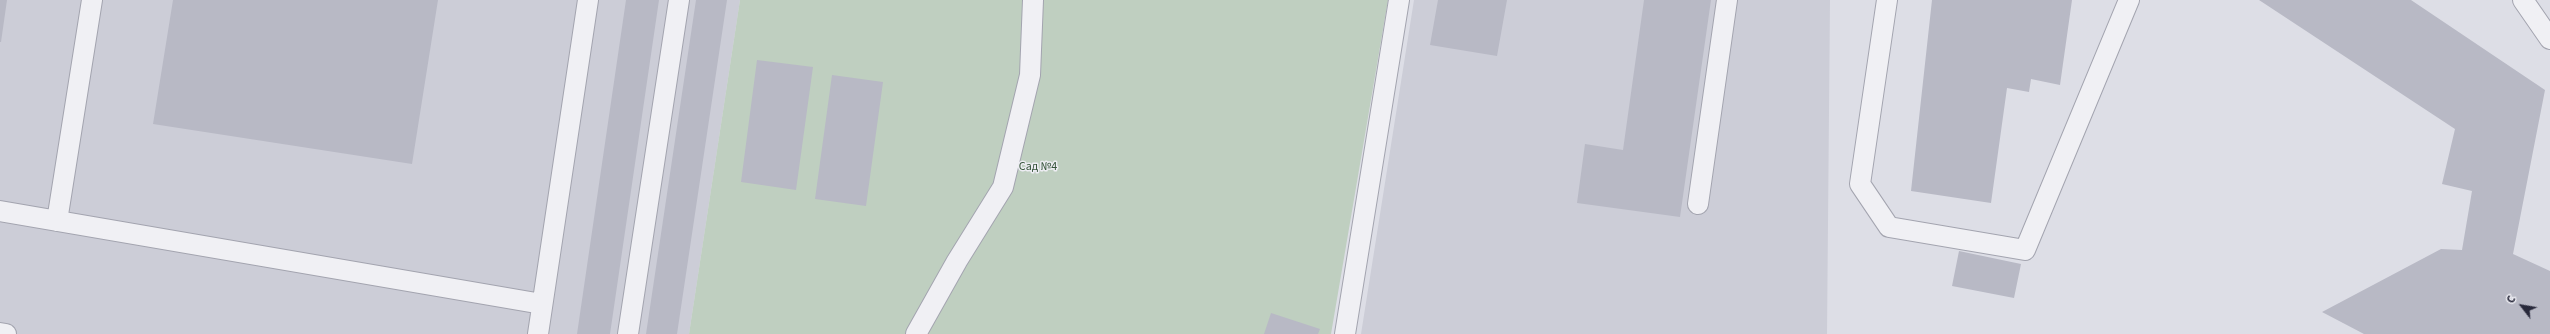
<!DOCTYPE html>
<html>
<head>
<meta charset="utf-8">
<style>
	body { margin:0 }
	#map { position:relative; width:2550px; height:334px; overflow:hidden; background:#dddee6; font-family:"Source Sans 3",sans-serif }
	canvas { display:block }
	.north { position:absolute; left:2502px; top:286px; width:40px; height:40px; -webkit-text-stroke:3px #ededf3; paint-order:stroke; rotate:301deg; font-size:11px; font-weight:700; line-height:16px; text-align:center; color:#28293b }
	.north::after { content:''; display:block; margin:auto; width:14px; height:18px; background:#28293b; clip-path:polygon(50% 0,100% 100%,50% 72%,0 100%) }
</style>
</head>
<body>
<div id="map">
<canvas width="2550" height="334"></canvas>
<div class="north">С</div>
</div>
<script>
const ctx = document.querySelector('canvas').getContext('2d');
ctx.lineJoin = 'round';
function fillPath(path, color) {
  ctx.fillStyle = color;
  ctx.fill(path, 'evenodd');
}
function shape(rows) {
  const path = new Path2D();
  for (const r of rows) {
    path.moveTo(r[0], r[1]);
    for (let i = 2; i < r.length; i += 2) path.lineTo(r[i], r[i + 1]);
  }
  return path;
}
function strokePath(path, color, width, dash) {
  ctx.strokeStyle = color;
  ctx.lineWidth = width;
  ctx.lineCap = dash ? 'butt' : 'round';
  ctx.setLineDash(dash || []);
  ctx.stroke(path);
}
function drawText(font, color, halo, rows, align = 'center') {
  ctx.font = font + ' "Source Sans 3",sans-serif';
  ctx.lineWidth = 3;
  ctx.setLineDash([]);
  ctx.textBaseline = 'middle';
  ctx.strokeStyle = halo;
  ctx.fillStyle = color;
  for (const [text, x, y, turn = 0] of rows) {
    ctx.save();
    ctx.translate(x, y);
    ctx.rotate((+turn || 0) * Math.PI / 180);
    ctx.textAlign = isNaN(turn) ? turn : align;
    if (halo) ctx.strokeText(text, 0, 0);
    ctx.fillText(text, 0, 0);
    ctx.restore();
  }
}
fillPath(shape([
	[0,0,740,0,689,334,0,334],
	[1414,0,1830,0,1827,334,1361,334]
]), '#cccdd7');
fillPath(shape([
	[740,0,1388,0,1331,334,689,334]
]), '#bfcfc0');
fillPath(shape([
	[0,0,7,0,1,42,0,42],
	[173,0,438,0,412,164,153,124],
	[626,0,659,0,610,334,577,334],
	[696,0,727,0,677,334,646,334],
	[1438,0,1507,0,1497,56,1430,45],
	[1644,0,1711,0,1680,217,1577,203,1585,144,1623,150],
	[1932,0,2072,0,2060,85,2031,79,2029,92,2007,88,1991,203,1911,191],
	[2259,0,2411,0,2545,90,2513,254,2550,271,2550,334,2364,334,2322,312,2441,249,2462,250,2472,191,2442,184,2455,129],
	[757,60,813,67,796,190,741,182],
	[832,75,883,82,866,206,815,199],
	[1959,251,2021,264,2014,298,1952,286],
	[1271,313,1320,329,1318,334,1264,334]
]), '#b8b9c5');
const lane = shape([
	[1887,0,1860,184,1889,227,2025,250,2129,0],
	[2523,0,2550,39],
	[1698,204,1727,0],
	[0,211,542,304],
	[57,221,92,0],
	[0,333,6,334],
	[538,334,588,0],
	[628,334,679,0],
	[916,334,957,261,1003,187,1030,75,1033,0],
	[1345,334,1399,0]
]);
strokePath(lane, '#a3a4af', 22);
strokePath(lane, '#f0f0f4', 20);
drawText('12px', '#37553b', '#ededf3', [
	["Сад №4",1038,167]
]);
</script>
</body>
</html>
